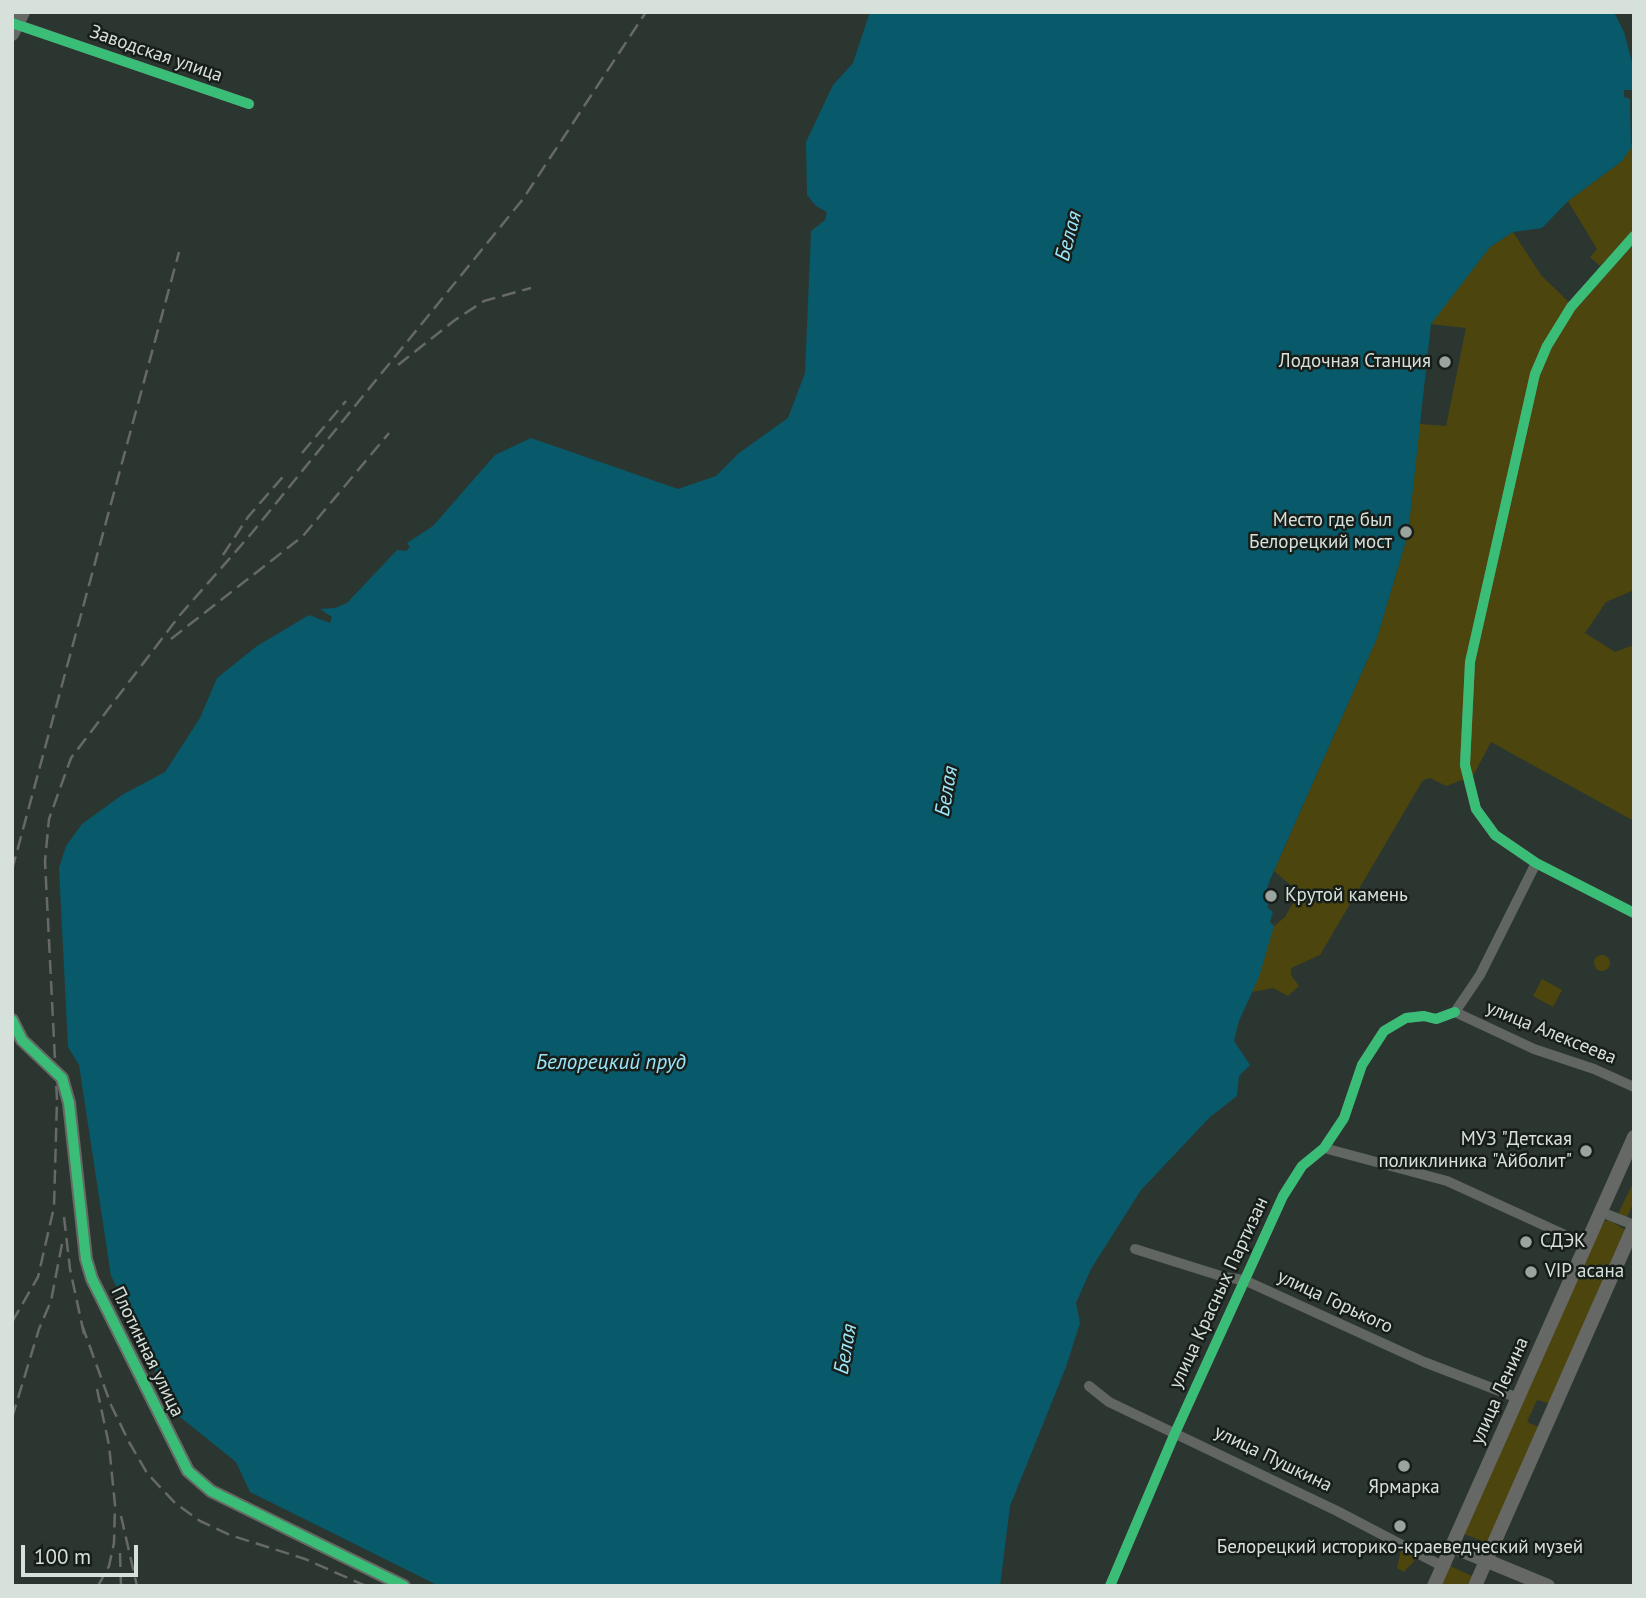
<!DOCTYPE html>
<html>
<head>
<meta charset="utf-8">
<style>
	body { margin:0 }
	#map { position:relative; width:1646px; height:1598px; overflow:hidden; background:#2c3631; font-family:"PT Sans",sans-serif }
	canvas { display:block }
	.frame { position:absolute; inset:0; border:14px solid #d7e1db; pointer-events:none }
	.scale { position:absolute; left:21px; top:1545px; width:117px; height:32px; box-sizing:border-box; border:4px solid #d7e1db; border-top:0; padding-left:9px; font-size:21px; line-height:24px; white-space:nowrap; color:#d7e1db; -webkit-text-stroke:5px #171e1a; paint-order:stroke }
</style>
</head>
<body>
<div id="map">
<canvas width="1646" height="1598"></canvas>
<div class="frame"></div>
<div class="scale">100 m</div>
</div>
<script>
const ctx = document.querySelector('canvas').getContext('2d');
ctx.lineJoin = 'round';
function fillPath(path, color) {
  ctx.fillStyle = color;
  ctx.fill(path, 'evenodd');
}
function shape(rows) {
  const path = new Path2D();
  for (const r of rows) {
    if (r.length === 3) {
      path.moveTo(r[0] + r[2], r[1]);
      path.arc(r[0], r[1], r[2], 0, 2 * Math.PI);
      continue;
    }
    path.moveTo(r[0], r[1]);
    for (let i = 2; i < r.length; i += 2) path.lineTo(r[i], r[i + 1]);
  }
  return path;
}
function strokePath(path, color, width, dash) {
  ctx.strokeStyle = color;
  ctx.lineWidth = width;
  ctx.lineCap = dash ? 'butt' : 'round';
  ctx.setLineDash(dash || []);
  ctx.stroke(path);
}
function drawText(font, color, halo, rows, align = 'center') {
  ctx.font = font + ' "PT Sans",sans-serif';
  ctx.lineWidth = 5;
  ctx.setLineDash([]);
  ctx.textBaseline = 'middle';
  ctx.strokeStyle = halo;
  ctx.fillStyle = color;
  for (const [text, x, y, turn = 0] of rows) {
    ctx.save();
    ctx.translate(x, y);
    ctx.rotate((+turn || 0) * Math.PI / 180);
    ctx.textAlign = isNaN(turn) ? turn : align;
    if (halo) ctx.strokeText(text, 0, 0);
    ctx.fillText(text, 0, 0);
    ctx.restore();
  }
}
fillPath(shape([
	[1634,139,1634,229,1600,266,1590,257,1597,249,1568,201,1622,161],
	[1513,232,1541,275,1576,309,1634,244,1634,590,1606,602,1585,633,1615,652,1634,645,1634,821,1491,742,1473,776,1446,786,1430,778,1423,780,1320,955,1291,968,1291,975,1299,986,1288,996,1273,988,1252,992,1274,926,1285,917,1299,892,1274,871,1377,638,1408,534,1419,424,1446,426,1466,328,1430,324,1490,247],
	[1602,963,8],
	[1542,979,1562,990,1553,1007,1533,996],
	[1634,1181,1634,1202,1627,1217,1618,1214],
	[1609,1220,1627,1231,1551,1404,1537,1400,1527,1422,1539,1427,1487,1543,1464,1534,1603,1222],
	[1401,1550,1417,1558,1404,1572,1397,1568],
	[1448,1565,1472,1576,1467,1586,1439,1586]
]), '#4c450e');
fillPath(shape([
	[870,12,1614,12,1624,32,1632,62,1632,90,1624,90,1624,97,1630,99,1631,148,1622,161,1568,201,1542,228,1513,232,1490,247,1431,324,1408,534,1377,638,1269,882,1266,895,1270,902,1267,907,1273,912,1270,922,1274,926,1259,977,1239,1021,1234,1041,1250,1065,1239,1076,1237,1096,1210,1117,1141,1190,1091,1269,1076,1303,1080,1323,1066,1367,1010,1506,1000,1586,439,1586,250,1492,236,1462,180,1417,156,1373,151,1352,111,1276,79,1065,68,1047,59,868,66,846,82,824,122,795,165,772,200,718,217,678,257,646,309,615,330,623,332,617,320,609,335,608,347,603,397,550,406,551,410,547,407,543,433,526,495,455,531,438,678,489,716,476,739,453,788,418,805,373,811,231,825,220,827,212,816,206,807,195,806,142,833,85,853,63]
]), '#085969');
strokePath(shape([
	[13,23,249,104],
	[1634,236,1571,307,1547,346,1535,374,1470,662,1465,765,1476,809,1495,835,1536,863,1634,913],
	[1536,863,1480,975,1455,1012,1534,1049,1594,1069,1634,1087],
	[1324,1148,1447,1181,1587,1245],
	[1601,1212,1634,1225],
	[1135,1249,1224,1277,1244,1280,1424,1362,1518,1398],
	[1089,1386,1109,1402,1337,1511,1442,1566],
	[1110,1586,1175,1433,1283,1196,1302,1166,1324,1148,1344,1118,1362,1065,1384,1031,1406,1018,1424,1016,1436,1019,1455,1012]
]), '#626662', 10);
strokePath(shape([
	[12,34,23,12],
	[12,1020,22,1040,62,1078,69,1103,86,1259,92,1279,188,1471,211,1491,404,1586],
	[1451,1546,1548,1586],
	[1434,1586,1634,1137],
	[1475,1586,1634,1226]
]), '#656865', 14);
strokePath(shape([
	[398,365,455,320,484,301,531,288],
	[302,453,346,401],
	[223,555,248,517,287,472],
	[171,639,303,536,389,433],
	[12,870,179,252],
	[64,1217,70,1269,84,1334],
	[12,1322,38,1277,54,1207,57,1100,45,861,49,819,71,758,180,615,251,534,523,199,646,12],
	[82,1325,111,1405,129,1442,147,1473,175,1503,200,1521,230,1535,305,1559,366,1586],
	[97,1389,109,1445,115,1505,114,1543,109,1566,98,1586],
	[12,1418,39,1329,51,1301,62,1244],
	[121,1516,137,1586],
	[120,1553,121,1586]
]), '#666967', 2.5, [14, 7]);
strokePath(shape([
	[12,23,249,104],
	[1634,236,1571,307,1547,346,1535,374,1470,662,1465,765,1476,809,1495,835,1536,863,1634,913],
	[12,1020,22,1040,62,1078,69,1103,86,1259,92,1279,188,1471,211,1491,404,1586],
	[1110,1586,1175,1433,1283,1196,1302,1166,1324,1148,1344,1118,1362,1065,1384,1031,1406,1018,1424,1016,1436,1019,1455,1012]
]), '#3abd76', 10);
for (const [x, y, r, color] of [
	[1445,362,7,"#9ba5a0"],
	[1406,532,7,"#9ba5a0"],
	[1271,896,7,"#9ba5a0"],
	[1586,1151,7,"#9ba5a0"],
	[1526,1242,7,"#9ba5a0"],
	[1531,1272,7,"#9ba5a0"],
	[1404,1466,7,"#9ba5a0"],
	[1400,1526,7,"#9ba5a0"]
]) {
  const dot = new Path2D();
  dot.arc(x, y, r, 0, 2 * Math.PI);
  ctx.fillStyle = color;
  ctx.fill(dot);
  strokePath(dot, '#171e1a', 2.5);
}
drawText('19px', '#d7e1db', '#171e1a', [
	["Заводская улица",156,54,19],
	["улица Алексеева",1551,1033,22],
	["улица Красных Партизан",1219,1293,-65],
	["улица Горького",1335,1302,25],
	["Плотинная улица",147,1352,64],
	["улица Ленина",1500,1391,-66],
	["улица Пушкина",1273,1459,26]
]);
drawText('19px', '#d7e1db', '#171e1a', [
	["Лодочная Станция",1431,362],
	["Место где был",1392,521],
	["Белорецкий мост",1392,543],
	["Крутой камень",1285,896,"left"],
	["МУЗ \"Детская",1572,1140],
	["поликлиника \"Айболит\"",1572,1162],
	["СДЭК",1540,1242,"left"],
	["VIP асана",1545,1272,"left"],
	["Ярмарка",1404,1488,"center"],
	["Белорецкий историко-краеведческий музей",1400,1548,"center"]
], 'right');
drawText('italic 21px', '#9ee5fa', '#171e1a', [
	["Белая",1069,236,-75],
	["Белая",947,791,-80],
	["Белорецкий пруд",611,1063],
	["Белая",846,1349,-80]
]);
</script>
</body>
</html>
